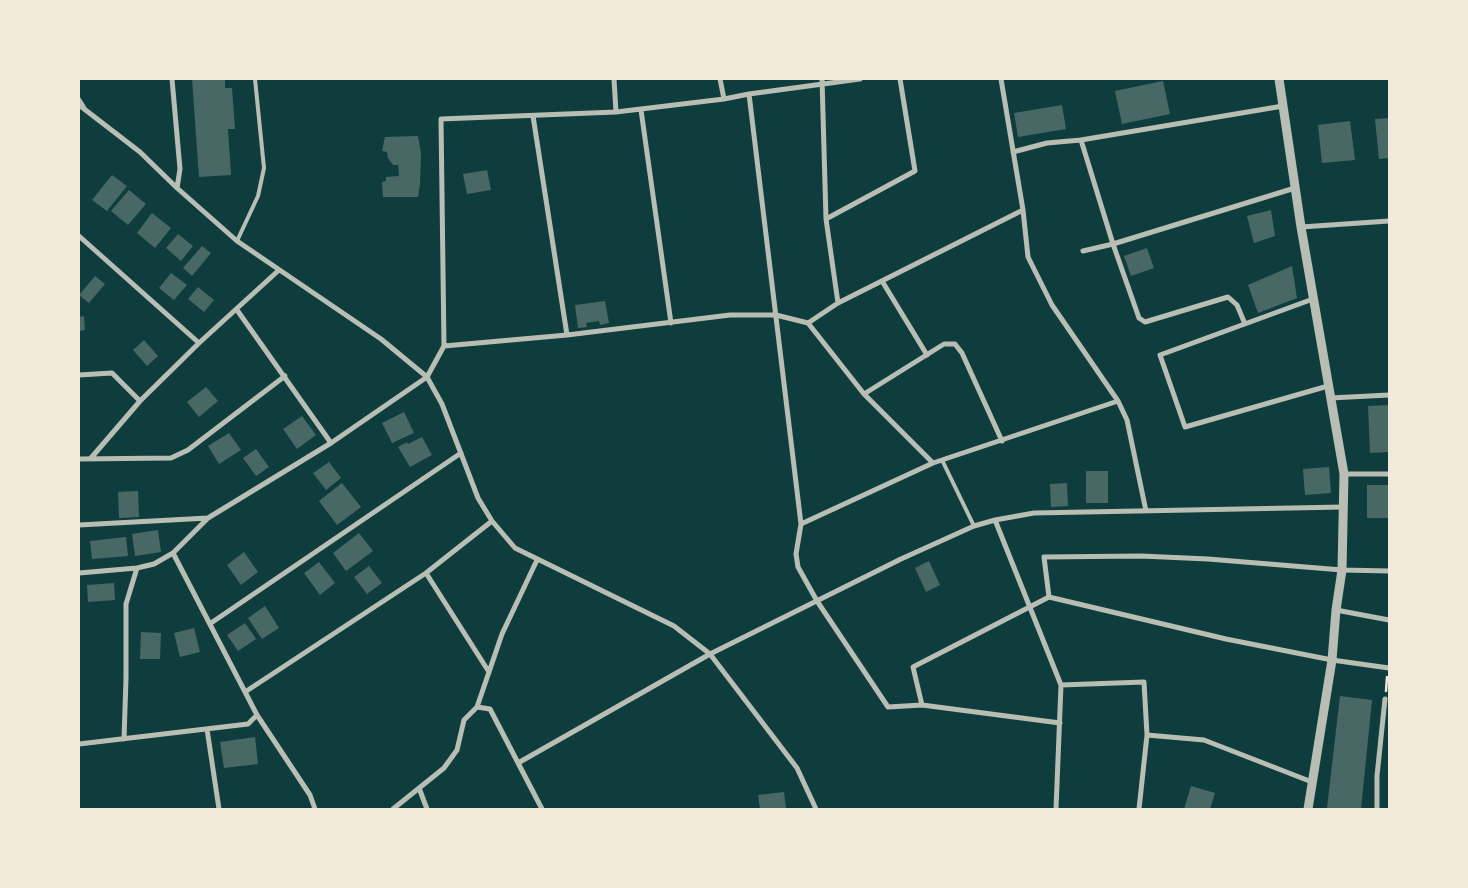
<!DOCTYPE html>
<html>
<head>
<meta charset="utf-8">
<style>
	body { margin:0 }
	#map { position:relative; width:1468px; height:888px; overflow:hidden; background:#0f3d3e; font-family:"PT Sans",sans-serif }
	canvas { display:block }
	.frame { position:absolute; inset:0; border:80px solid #f1e9da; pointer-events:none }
</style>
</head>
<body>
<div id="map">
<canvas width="1468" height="888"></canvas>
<div class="frame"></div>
</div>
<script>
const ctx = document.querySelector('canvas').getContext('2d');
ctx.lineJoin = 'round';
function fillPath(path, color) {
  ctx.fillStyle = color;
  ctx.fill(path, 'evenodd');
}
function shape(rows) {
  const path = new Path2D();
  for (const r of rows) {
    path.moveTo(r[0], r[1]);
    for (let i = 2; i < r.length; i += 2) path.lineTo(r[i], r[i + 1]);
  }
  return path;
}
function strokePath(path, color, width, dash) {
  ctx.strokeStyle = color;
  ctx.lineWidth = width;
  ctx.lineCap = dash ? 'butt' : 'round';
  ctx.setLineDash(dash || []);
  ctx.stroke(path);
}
fillPath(shape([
	[192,79,225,79,225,88,232,88,235,129,228,129,231,175,199,177],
	[1163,81,1170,114,1122,124,1115,91],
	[1062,105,1066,129,1018,137,1014,113],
	[1389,118,1389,158,1379,159,1375,119],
	[1350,121,1355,160,1322,163,1318,125],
	[418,136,421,153,420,184,418,197,383,197,382,182,386,181,386,177,399,176,398,165,393,165,388,158,387,152,382,151,385,137],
	[487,170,491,190,467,194,463,174],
	[112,175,127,186,107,211,92,200],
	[129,190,146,204,128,225,111,211],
	[1271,210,1275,236,1254,243,1247,216],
	[152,213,171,228,155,248,137,233],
	[178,234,193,246,181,261,166,248],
	[202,246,211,253,192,276,183,268],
	[1147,248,1154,268,1131,276,1124,256],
	[1292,266,1297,298,1258,313,1248,285],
	[171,273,187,285,174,300,159,288],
	[95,276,105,284,89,303,79,295],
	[198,287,214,300,204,312,188,299],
	[605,301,609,323,600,325,599,321,586,323,587,327,578,328,575,305],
	[84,316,85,330,79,331,79,317],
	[144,340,158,356,147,366,133,350],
	[206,387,218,401,199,417,187,402],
	[1389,405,1389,452,1370,453,1368,406],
	[404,412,414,433,392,443,382,423],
	[302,416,316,435,297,449,283,429],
	[229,433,241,450,219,464,208,446],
	[422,437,432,455,410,467,398,447,407,442,408,444],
	[256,449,269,467,256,476,243,458],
	[329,462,341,478,326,490,313,473],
	[1329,467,1331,493,1305,495,1303,469],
	[1086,471,1108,471,1108,503,1086,503],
	[342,483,361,507,337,525,319,501],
	[1067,483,1068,506,1051,507,1050,484],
	[1367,485,1389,485,1389,518,1367,518],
	[138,491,139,517,119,518,118,492],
	[158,530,161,552,135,556,132,534],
	[359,533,373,551,346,571,333,553],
	[126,537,128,556,92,559,90,541],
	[244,552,258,572,241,585,227,565],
	[929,561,940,585,926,592,915,568],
	[319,562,335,583,320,595,304,573],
	[369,566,382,583,367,594,354,577],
	[114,583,115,600,88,602,87,585],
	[265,606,279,628,262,639,248,618],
	[245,623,256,639,238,651,227,635],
	[194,628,200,652,180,657,174,633],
	[141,632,161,633,160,659,140,659],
	[1340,696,1372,700,1361,809,1327,808],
	[255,737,258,764,224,768,220,742],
	[1191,786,1215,793,1210,809,1184,809],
	[784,792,786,809,760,809,758,795]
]), '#486865');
strokePath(shape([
	[1386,691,1387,677]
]), '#f1e9da', 2.5);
strokePath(shape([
	[237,241,258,196,264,168,255,79],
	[942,460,974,526]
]), '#b8beb3', 4);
strokePath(shape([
	[172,79,180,169,177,188],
	[614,79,616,112],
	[720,79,724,99],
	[822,79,826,219,838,303],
	[1001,79,1023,210,1028,257,1052,305,1118,401,1127,420,1146,511],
	[749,94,801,524,796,554,798,567,817,601,888,707,922,705,1060,723],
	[79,100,84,108],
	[79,105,140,152,177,188,237,241,381,339,427,377,442,404,478,498,492,521,515,548,674,626,710,654,797,768,816,809],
	[641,110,671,323],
	[533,116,567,335],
	[1081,140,1113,244,1139,318,1145,322,1228,297,1237,305,1245,324],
	[1013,152,1047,143,1081,140,1283,106],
	[826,219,915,171,900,79],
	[1301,227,1389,221],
	[79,236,199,343],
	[1083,251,1113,244,1295,188],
	[882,281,927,355],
	[1313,299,1160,355,1185,427,1328,386],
	[237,310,331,443],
	[808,323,864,394,933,463],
	[444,346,567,335,730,315,776,315,808,323,838,303,1023,210],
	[79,375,112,373,140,401],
	[864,394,944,344,955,344,962,353,1002,441],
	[1330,398,1389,395],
	[91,458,140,401,199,343,279,270],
	[79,459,171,458,188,450,285,376],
	[1344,474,1389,474],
	[995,520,1061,685,1056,809],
	[801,524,933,463,1118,401],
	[79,525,208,518,331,443,427,377,444,346,441,119,616,112,724,99,749,94,860,79],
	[79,573,137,568,154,564,173,553,208,518],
	[426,573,489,672],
	[1049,597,1044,557,1141,556,1208,559,1342,570,1389,571],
	[1336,610,1389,620],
	[211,623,461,453],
	[1061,685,1144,682,1147,735,1139,809],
	[245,692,426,573,492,521],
	[922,705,913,667,1049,597,1226,639,1332,660,1389,668],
	[477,707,502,634,537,560],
	[257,715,310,795,315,809],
	[207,729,219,809],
	[1147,735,1204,740,1312,782],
	[124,739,126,679,126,604,137,568],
	[79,744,248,724,257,715,173,553],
	[518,763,710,654,901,559,974,526,995,520,1034,513,1343,507],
	[419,788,427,809],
	[393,809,444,768,457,750,464,720,477,707,490,709,542,809],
	[1377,809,1377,776,1385,699]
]), '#b8beb3', 5);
strokePath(shape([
	[1279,79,1301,227,1344,474,1342,570,1336,610,1332,660,1308,809]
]), '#b8beb3', 9);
</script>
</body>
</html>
